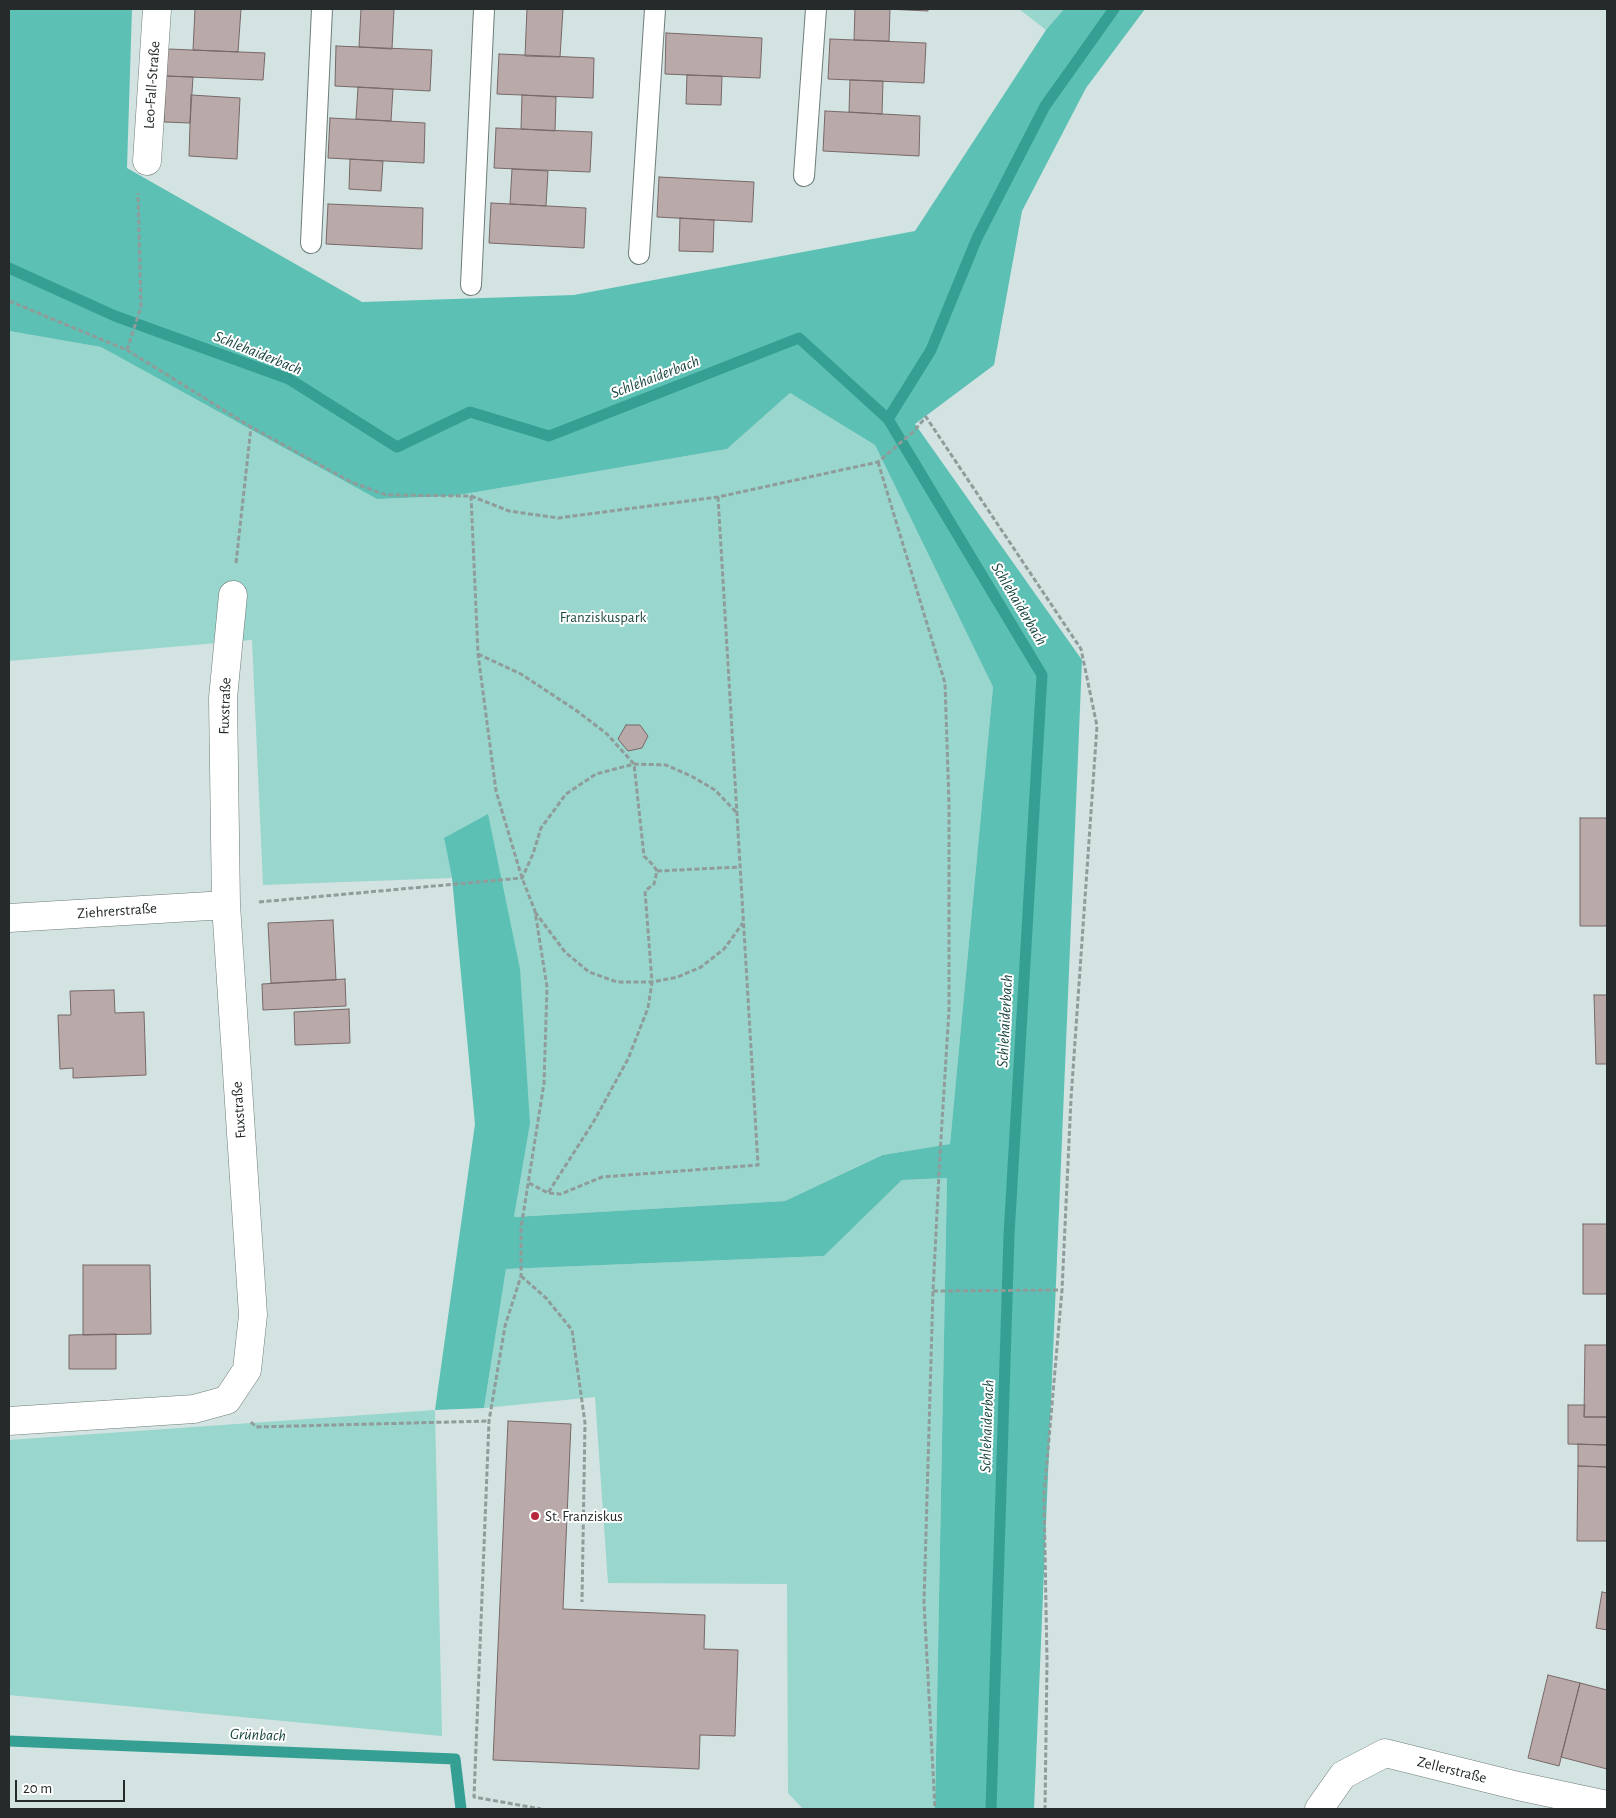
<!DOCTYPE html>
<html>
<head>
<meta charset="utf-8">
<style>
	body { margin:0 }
	#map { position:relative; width:1616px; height:1818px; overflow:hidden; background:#d3e3e1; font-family:"Alegreya Sans",sans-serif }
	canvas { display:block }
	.frame { position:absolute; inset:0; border:10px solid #242b2a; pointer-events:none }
	.scale { position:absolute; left:15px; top:1780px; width:110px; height:22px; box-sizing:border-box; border:2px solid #242b2a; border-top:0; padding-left:6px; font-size:15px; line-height:18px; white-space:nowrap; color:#242b2a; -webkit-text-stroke:4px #fff; paint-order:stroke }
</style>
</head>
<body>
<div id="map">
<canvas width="1616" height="1818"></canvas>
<div class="frame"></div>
<div class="scale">20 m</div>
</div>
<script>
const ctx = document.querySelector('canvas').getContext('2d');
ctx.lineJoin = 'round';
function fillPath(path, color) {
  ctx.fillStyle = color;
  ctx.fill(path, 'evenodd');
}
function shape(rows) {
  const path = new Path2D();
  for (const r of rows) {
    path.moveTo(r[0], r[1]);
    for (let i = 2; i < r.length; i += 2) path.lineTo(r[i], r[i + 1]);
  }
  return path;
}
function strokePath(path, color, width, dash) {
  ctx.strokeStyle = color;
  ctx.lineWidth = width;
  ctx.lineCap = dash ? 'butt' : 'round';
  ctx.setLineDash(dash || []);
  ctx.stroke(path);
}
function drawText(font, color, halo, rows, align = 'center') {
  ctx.font = font + ' "Alegreya Sans",sans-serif';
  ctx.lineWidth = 4;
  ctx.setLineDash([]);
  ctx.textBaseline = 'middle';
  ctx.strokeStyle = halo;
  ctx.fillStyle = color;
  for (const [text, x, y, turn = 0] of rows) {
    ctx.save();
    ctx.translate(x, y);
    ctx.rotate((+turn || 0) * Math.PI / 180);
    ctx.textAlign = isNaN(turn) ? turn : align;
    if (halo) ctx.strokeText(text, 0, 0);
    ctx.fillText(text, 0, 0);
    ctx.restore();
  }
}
fillPath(shape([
	[1019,9,1064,9,1046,30],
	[9,331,101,347,377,499,453,496,727,449,790,393,875,445,993,687,950,1144,881,1155,785,1201,514,1217,530,1124,444,838,452,878,263,885,252,640,9,661],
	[947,1178,935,1809,803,1809,788,1793,787,1584,608,1583,595,1397,484,1408,506,1269,824,1256,902,1180],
	[435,1410,442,1736,9,1695,9,1440]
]), '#99d6cd');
fillPath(shape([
	[9,9,132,9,127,168,362,302,574,295,915,231,1046,30,1064,9,1145,9,1086,88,1022,211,994,365,915,424,1082,660,1034,1809,935,1809,947,1178,902,1180,824,1256,506,1269,484,1408,435,1410,475,1124,452,878,444,838,488,814,520,969,530,1124,514,1217,785,1201,882,1155,950,1144,993,687,875,445,790,393,727,449,453,496,377,499,101,347,9,331]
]), '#5cc0b4');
strokePath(shape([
	[9,268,115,316,289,379,397,447,470,412,549,436,799,338,888,419,1042,675,1009,1235,991,1809],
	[888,419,931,350,977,238,1045,106,1114,9],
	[9,1741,455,1759,461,1809]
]), '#369f93', 11);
const building = shape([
	[195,9,241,9,238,52,193,50,195,9],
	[361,9,394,9,392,49,359,47,361,9],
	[527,9,563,9,560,57,525,56,527,9],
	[855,9,890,9,889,41,854,40,855,9],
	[886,9,928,9,928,11,886,9],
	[666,33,762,38,760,78,665,74,666,33],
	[830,39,926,43,924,83,828,79,830,39],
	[336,46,432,50,430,91,335,86,336,46],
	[168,49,265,53,263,80,166,76,168,49],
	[499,54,594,58,593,98,497,94,499,54],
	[687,75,722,76,721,105,686,104,687,75],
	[166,76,193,77,190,123,164,122,166,76],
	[850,80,883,81,882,114,849,112,850,80],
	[358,87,393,89,391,121,356,119,358,87],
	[191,95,240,98,237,159,189,156,191,95],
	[522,95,556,97,555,131,521,129,522,95],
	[825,111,920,116,919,156,823,151,825,111],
	[330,118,425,123,424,163,328,158,330,118],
	[496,128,592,132,590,172,494,168,496,128],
	[350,159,383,161,381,191,349,189,350,159],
	[512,169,548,171,546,206,510,204,512,169],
	[659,177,754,182,752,222,657,217,659,177],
	[491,203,586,208,584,248,489,243,491,203],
	[328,204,423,208,422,249,326,244,328,204],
	[680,218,714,220,713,252,679,251,680,218],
	[626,725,640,725,648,736,642,748,628,751,618,739,626,725],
	[1580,818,1607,818,1607,926,1580,926,1580,818],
	[333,920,336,980,271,983,268,923,333,920],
	[345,979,346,1006,263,1010,262,984,345,979],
	[114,990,115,1013,144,1012,146,1075,73,1078,73,1068,60,1069,58,1015,71,1015,70,991,114,990],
	[1594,995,1607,995,1607,1064,1596,1064,1594,995],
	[349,1009,350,1043,295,1045,294,1012,349,1009],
	[1583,1224,1607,1224,1607,1294,1583,1294,1583,1224],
	[83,1265,150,1265,151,1334,83,1335,83,1265],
	[116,1334,116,1369,69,1369,69,1335,116,1334],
	[1585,1345,1607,1345,1607,1417,1584,1417,1585,1345],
	[1568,1405,1585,1405,1584,1417,1607,1417,1607,1445,1568,1444,1568,1405],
	[508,1421,571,1424,563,1609,705,1615,704,1649,738,1650,735,1736,700,1735,699,1769,493,1760,508,1421],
	[1578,1444,1607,1445,1607,1467,1578,1466,1578,1444],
	[1578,1466,1607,1467,1607,1541,1577,1541,1578,1466],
	[1602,1592,1607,1593,1607,1630,1596,1628,1602,1592],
	[1548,1675,1580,1683,1559,1766,1528,1758,1548,1675],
	[1580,1683,1607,1690,1607,1769,1561,1757,1580,1683]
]);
fillPath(building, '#b9a9a9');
strokePath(building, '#776868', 1);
const service = shape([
	[804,176,816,9],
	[311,243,322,9],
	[639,254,655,9],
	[471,285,484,9]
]);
const minor = shape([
	[147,161,157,9],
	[9,918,226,905],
	[9,1421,194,1409,227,1400,247,1370,253,1315,226,905,223,698,233,595],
	[1319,1809,1343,1775,1385,1753,1518,1786,1607,1805]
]);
strokePath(service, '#6d7c79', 22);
strokePath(minor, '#6d7c79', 29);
strokePath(shape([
	[9,301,127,350,251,427,351,482,386,495,471,496,478,654,496,791,522,878,535,911,547,987,544,1083,521,1228,521,1276,505,1326,489,1421,474,1797,541,1809],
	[127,350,141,307,138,193],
	[878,462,945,683,949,803,949,1010,940,1154,933,1291,924,1602,935,1809],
	[471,496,509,511,558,518,718,497,878,462,913,432,926,417,1081,649,1097,726,1071,1099,1062,1290,1044,1496,1047,1661,1045,1809],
	[236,563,251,427],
	[478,654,521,674,577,711,607,734,634,764,644,856,653,865,657,871,654,884,645,891,652,982,648,1008,628,1059,594,1121,548,1193],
	[657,871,740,867],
	[259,902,522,878,533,854,541,828,566,794,596,774,634,764,666,765,693,777,715,790,737,813],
	[535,912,565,952,589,972,617,982,652,982,678,977,701,967,724,949,743,923],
	[529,1183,548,1193,561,1194,602,1177,758,1165,718,497],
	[521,1276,546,1298,572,1330,585,1423,582,1602],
	[933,1291,1062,1290],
	[251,1422,256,1427,489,1421]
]), '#8f9c9a', 3, [5, 2.5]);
strokePath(service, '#fff', 20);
strokePath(minor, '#fff', 28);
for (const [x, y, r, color] of [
	[535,1516,5,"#b7263a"]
]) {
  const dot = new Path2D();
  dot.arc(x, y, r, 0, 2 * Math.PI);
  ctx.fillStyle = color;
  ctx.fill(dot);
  strokePath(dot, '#fff', 2);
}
drawText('15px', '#242b2a', '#fff', [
	["Leo-Fall-Straße",152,85,-86],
	["Fuxstraße",225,706,-88],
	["Ziehrerstraße",117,911,-4],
	["Fuxstraße",239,1110,-94],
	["Zellerstraße",1452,1770,14]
]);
drawText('15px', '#1b4843', '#fff', [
	["Franziskuspark",603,617]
]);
drawText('15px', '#242b2a', '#fff', [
	["St. Franziskus",545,1516]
], 'left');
drawText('italic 16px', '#194641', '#fff', [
	["Schlehaiderbach",258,353,22],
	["Schlehaiderbach",655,377,-21],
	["Schlehaiderbach",1019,604,59],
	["Schlehaiderbach",1005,1021,-87],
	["Schlehaiderbach",987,1426,-88],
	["Grünbach",258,1735,2]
]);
</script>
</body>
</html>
